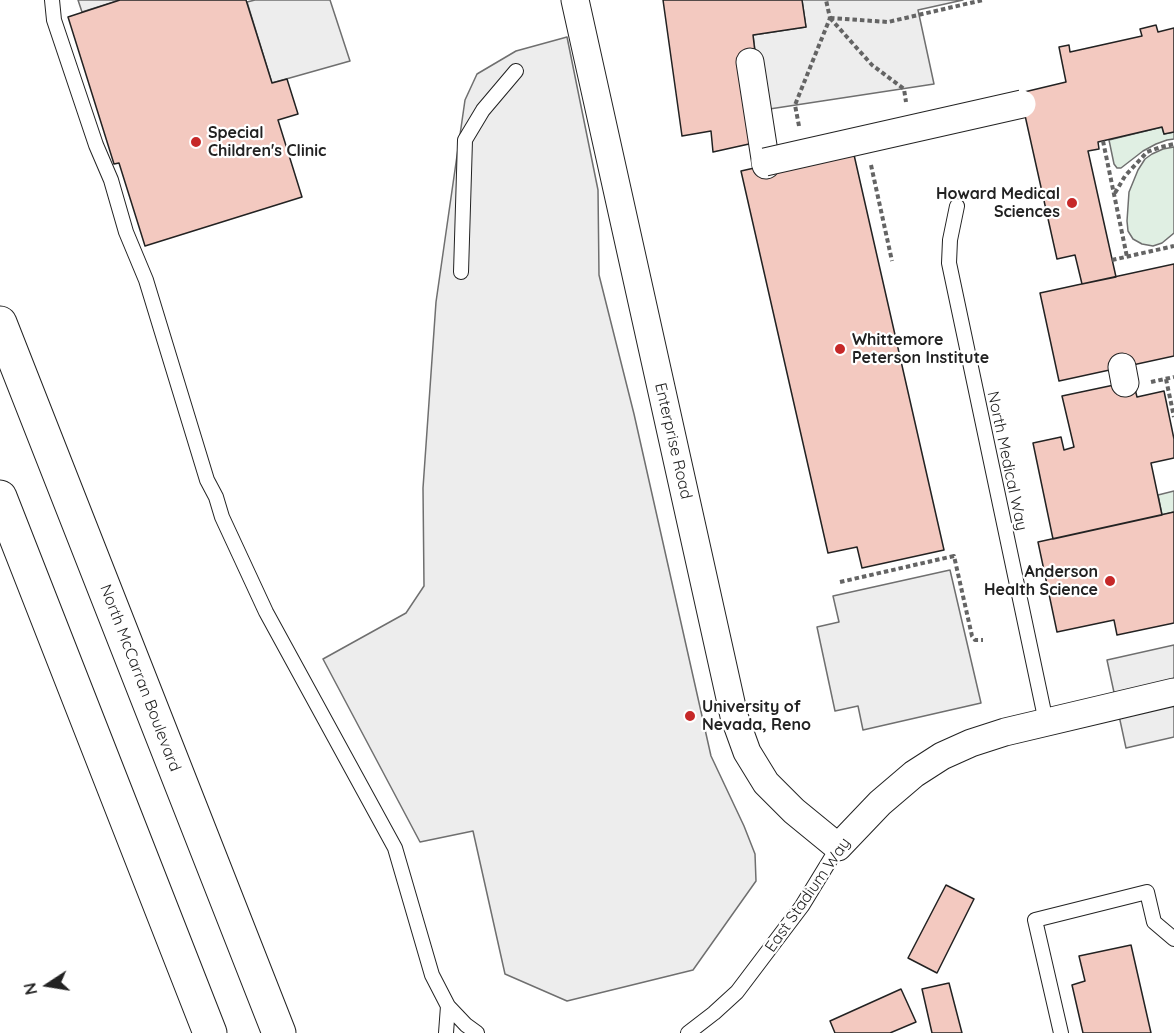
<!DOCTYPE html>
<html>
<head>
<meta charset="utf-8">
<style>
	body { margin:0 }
	#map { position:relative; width:1174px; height:1033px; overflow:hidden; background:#fff; font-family:Quicksand,sans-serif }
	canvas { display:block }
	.north { position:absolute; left:18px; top:955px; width:60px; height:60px; -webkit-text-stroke:4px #fff; paint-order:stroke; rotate:258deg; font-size:16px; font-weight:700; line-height:24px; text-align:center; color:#222 }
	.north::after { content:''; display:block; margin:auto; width:21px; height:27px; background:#222; clip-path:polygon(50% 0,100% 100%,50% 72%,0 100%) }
</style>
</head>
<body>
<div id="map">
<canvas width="1174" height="1033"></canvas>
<div class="north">N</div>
</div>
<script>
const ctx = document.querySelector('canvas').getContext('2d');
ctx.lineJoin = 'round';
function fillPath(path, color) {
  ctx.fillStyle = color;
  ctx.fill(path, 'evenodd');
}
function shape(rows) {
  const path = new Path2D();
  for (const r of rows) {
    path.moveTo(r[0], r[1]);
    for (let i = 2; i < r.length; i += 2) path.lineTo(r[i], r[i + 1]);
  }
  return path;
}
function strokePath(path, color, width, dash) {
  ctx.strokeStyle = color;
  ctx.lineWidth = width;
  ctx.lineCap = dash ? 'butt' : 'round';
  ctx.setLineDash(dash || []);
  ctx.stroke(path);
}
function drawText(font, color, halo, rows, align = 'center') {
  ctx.font = font + ' Quicksand,sans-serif';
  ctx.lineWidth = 4.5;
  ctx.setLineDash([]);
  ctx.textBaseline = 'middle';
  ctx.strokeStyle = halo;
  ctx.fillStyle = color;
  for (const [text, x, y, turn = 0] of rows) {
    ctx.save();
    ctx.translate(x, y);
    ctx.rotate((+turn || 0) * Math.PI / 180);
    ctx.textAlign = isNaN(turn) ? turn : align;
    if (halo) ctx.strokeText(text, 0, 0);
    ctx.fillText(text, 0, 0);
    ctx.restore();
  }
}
const green = shape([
	[1162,127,1164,134,1174,132,1174,139,1167,140,1156,144,1143,151,1121,168,1117,168,1114,164,1109,140,1162,127],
	[1174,147,1174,233,1162,243,1153,246,1142,244,1133,239,1128,231,1127,221,1129,192,1138,170,1145,159,1152,154,1163,149,1174,147],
	[1174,491,1174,512,1162,515,1158,495,1174,491]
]);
fillPath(green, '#e0efe3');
strokePath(green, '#6f6f6f', 1.5);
const parking = shape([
	[78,0,120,0,82,12,78,0],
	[255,0,330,0,350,61,272,83,247,2,255,0],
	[802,0,963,0,918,10,934,84,763,110,753,35,806,27,802,0],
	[567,37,598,190,599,275,634,414,711,756,744,826,755,854,756,881,693,970,567,1001,505,974,473,831,420,842,323,659,406,613,424,586,423,488,436,302,465,100,477,74,516,51,567,37],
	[950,570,981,703,863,730,858,706,835,711,817,627,839,622,833,596,950,570],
	[1174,645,1174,737,1126,748,1107,660,1174,645]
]);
fillPath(parking, '#ededed');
strokePath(parking, '#6f6f6f', 1.5);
const building = shape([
	[120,0,246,0,272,83,287,79,298,114,278,120,302,197,145,246,119,163,114,164,68,17,120,0],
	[663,0,802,0,806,27,753,35,756,61,758,142,713,152,711,131,682,136,663,0],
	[1156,25,1158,32,1174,28,1174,132,1164,134,1162,127,1098,142,1099,149,1088,151,1116,277,1082,284,1075,255,1057,259,1020,93,1066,82,1059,47,1069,45,1070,52,1142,36,1140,29,1156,25],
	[852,146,944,550,862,568,857,547,828,553,741,171,852,146],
	[1174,264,1174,356,1059,381,1040,293,1174,264],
	[1133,381,1137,397,1164,391,1174,439,1174,458,1151,463,1162,515,1053,539,1033,443,1061,437,1064,450,1074,447,1062,396,1133,381],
	[1174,512,1174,623,1117,635,1114,620,1057,632,1038,542,1174,512],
	[946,885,974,899,937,973,908,958,946,885],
	[1131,945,1151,1033,1083,1033,1072,985,1085,981,1079,956,1131,945],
	[949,983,962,1033,932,1033,922,989,949,983],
	[901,989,916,1022,890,1033,835,1033,830,1021,901,989]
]);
fillPath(building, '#f3c9c0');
strokePath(building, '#222', 1.5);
const lane = shape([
	[52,0,54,20,96,145,111,180,126,232,146,280,207,480,216,497,222,517,266,612,395,848,432,975,448,1006,446,1033],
	[957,206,950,240,949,263,1046,722],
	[461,272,465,140,483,110,516,71],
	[448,1006,466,1025,477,1033],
	[688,1033,714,1013,737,992,802,906,838,847],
	[1061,1033,1035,920,1147,892,1154,922,1174,939]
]);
const street = shape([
	[575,0,734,716,747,752,766,783,794,811,838,847,880,803,914,774,942,756,971,743,1005,732,1174,692],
	[750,62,766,165],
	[1122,367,1125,383]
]);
const primary = shape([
	[0,323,279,1033],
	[0,497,210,1033]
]);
strokePath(lane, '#222', 16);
strokePath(street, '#222', 29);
strokePath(primary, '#222', 35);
strokePath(shape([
	[830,18,888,22,983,0],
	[830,18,872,65,904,89,906,102],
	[799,126,795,105,830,18,826,0],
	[1103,141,1127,257],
	[871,165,892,261],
	[1115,193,1125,176,1147,152,1161,147,1174,144],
	[1112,260,1174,246],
	[1166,379,1174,417],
	[1151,382,1174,377],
	[840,582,954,556,972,636,975,640,983,640]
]), '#646464', 4, [4.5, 3]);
strokePath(lane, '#fff', 14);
strokePath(street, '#fff', 27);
strokePath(primary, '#fff', 33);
const streetBridge = shape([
	[765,162,1022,104]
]);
strokePath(streetBridge, '#222', 29, []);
strokePath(streetBridge, '#fff', 27);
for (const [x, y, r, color] of [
	[196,142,6,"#c62828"],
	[1072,203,6,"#c62828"],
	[840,349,6,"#c62828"],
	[1110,581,6,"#c62828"],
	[690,716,6,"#c62828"]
]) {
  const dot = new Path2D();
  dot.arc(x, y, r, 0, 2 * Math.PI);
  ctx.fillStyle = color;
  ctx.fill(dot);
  strokePath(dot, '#fff', 2);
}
drawText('bold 16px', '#222', '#fff', [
	["Special",208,133],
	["Children's Clinic",208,151],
	["Howard Medical",1060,194,"right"],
	["Sciences",1060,212,"right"],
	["Whittemore",852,340],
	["Peterson Institute",852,358],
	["Anderson",1098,572,"right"],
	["Health Science",1098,590,"right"],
	["University of",702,707],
	["Nevada, Reno",702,725]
], 'left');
drawText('16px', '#222', '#fff', [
	["Enterprise Road",673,441,77],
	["North Medical Way",1007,461,78],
	["North McCarran Boulevard",140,678,69],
	["East Stadium Way",808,895,-55]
]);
</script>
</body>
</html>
